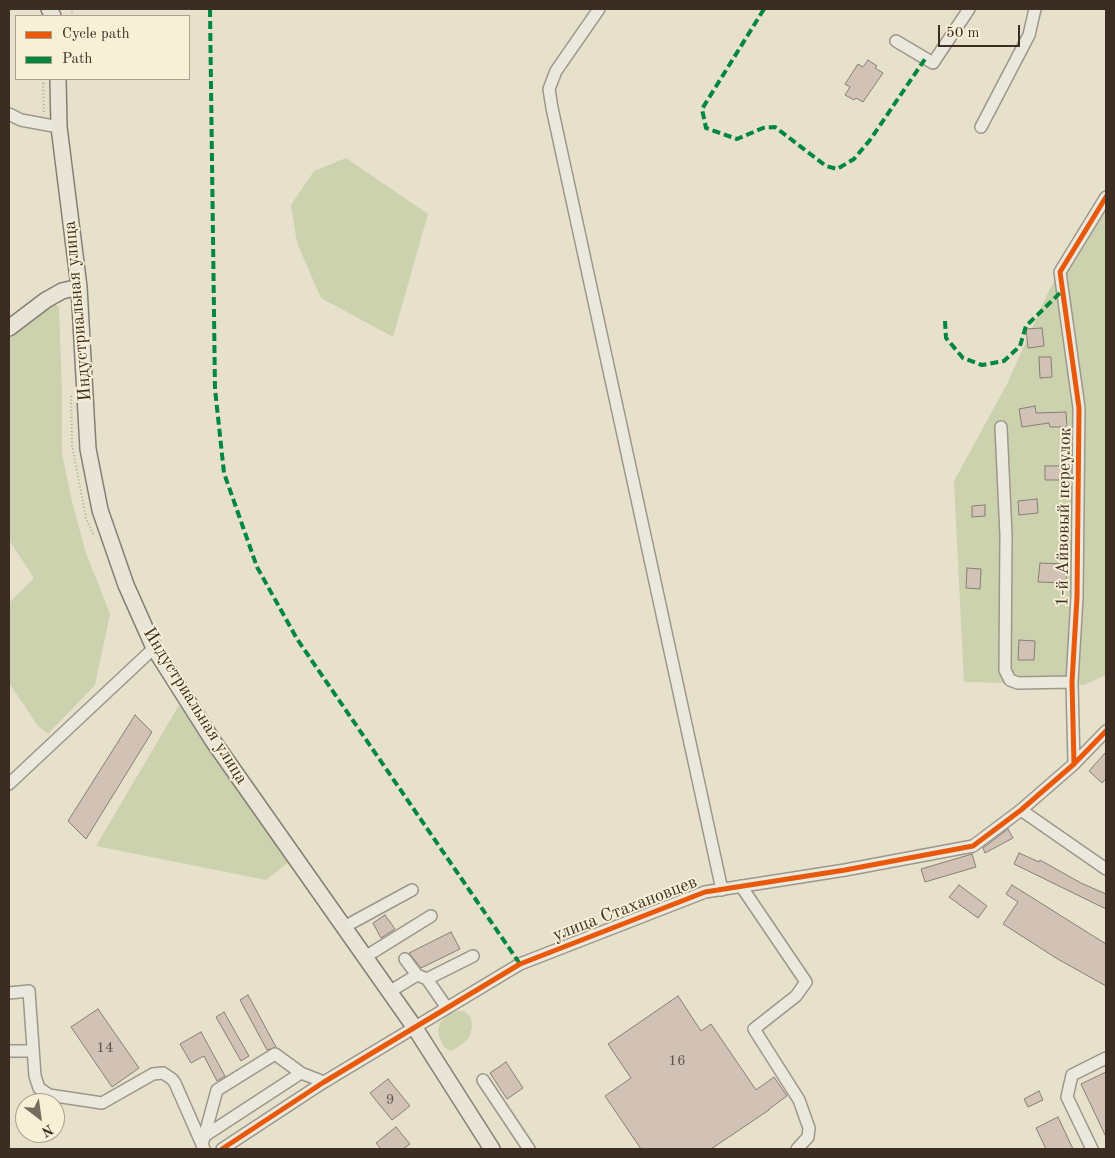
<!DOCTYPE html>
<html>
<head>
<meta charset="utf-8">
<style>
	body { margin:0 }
	#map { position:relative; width:1115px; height:1158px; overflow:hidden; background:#e7e1cc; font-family:"Old Standard TT",serif }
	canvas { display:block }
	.frame { position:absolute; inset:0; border:10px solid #3c2d22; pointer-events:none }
	.legend { position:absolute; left:15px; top:15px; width:175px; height:65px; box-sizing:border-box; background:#f7efd6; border:1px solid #aca18e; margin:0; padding:6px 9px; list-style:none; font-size:15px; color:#3c2d22 }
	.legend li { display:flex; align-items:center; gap:10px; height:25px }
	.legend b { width:25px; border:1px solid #aca18e }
	.north { position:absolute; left:15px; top:1093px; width:50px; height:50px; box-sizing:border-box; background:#f7efd6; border:1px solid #aca18e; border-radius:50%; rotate:150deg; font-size:14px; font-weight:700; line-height:20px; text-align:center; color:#3c2d22 }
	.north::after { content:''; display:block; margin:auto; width:18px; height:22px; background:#786c5e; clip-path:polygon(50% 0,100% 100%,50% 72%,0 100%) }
	.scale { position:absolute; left:938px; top:25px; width:82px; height:22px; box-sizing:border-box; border:2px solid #3c2d22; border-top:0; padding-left:6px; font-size:15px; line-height:18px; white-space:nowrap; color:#3c2d22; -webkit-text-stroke:4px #f7efd6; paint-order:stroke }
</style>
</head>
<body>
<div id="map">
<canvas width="1115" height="1158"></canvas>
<div class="frame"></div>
<ul class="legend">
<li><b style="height:6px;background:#e8590c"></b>Cycle path</li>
<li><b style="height:6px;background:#00873e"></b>Path</li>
</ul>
<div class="north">N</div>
<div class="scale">50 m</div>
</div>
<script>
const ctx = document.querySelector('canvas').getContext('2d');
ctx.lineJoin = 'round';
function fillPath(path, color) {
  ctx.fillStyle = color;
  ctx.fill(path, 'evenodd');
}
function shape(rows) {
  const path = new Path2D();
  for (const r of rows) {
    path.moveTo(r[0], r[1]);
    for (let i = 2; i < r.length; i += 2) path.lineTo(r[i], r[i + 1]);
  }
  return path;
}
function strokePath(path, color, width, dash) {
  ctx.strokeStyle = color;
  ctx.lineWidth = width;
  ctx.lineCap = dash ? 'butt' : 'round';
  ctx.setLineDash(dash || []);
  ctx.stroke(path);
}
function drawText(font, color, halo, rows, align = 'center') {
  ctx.font = font + ' "Old Standard TT",serif';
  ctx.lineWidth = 4;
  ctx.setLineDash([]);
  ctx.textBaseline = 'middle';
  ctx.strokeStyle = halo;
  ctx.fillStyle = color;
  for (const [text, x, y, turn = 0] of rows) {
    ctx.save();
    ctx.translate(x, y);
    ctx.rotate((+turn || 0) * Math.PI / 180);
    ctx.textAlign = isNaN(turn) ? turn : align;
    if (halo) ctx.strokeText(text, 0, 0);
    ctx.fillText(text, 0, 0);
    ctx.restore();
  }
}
fillPath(shape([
	[346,158,428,214,393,337,321,298,297,243,291,205,314,171],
	[1106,196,1106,675,1084,685,964,682,954,481,1007,384,1051,286],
	[48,302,59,307,62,390,62,453,72,502,86,553,110,614,95,685,48,734,38,726,9,683,9,603,34,578,9,540,9,334],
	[179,705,289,862,266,880,96,846],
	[458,1011,464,1011,471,1018,472,1028,469,1037,463,1044,451,1051,444,1047,440,1039,438,1031,440,1023,446,1016]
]), '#cdd2ae');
const building = shape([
	[868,60,877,66,875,68,883,73,863,102,856,98,854,100,845,95,850,87,845,84,858,64,863,67,868,60],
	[1042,328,1044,346,1028,348,1026,329,1042,328],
	[1039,357,1051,357,1052,377,1040,378,1039,357],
	[1035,406,1036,413,1066,412,1067,427,1050,427,1049,423,1022,427,1019,409,1035,406],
	[1045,466,1063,466,1063,480,1045,480,1045,466],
	[1037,499,1038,513,1019,515,1018,501,1037,499],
	[985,505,985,516,972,517,972,506,985,505],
	[1040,563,1067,564,1066,583,1038,582,1040,563],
	[967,568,981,569,980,589,966,588,967,568],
	[1019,640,1035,641,1034,660,1018,660,1019,640],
	[135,715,152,732,86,839,68,821,135,715],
	[1106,752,1106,778,1102,783,1089,771,1106,752],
	[1008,829,1013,838,985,853,983,848,1008,829],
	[1019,853,1039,862,1040,860,1081,883,1106,894,1106,909,1014,864,1019,853],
	[972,854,976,867,925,882,921,869,972,854],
	[959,885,987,906,978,918,949,897,959,885],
	[1012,885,1106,944,1106,986,1056,958,1003,924,1018,902,1006,894,1012,885],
	[385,915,395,929,381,938,373,923,385,915],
	[451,932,460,949,421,968,409,953,451,932],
	[248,995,276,1047,267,1050,240,1000,248,995],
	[678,996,701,1031,711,1024,756,1090,774,1077,787,1096,769,1109,769,1110,711,1149,641,1149,605,1096,631,1078,608,1044,678,996],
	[98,1009,139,1068,112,1087,71,1027,98,1009],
	[224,1012,249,1056,241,1061,216,1017,224,1012],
	[201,1032,225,1076,217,1081,204,1056,191,1063,180,1044,201,1032],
	[506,1062,523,1088,507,1099,490,1073,506,1062],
	[1106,1072,1106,1137,1081,1084,1106,1072],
	[388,1079,410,1106,392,1120,370,1093,388,1079],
	[1039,1091,1043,1100,1028,1107,1024,1099,1039,1091],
	[1058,1117,1073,1149,1046,1149,1036,1128,1058,1117],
	[396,1127,410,1144,403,1149,381,1149,376,1143,396,1127]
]);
fillPath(building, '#d1c2b5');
strokePath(building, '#857f73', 1);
const minor = shape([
	[599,9,556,71,549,89,552,108,722,890],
	[896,41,933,63,969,9],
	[9,114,21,120,59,127],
	[981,127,1029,35,1035,9],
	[1001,427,1006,535,1005,670,1010,680,1018,683,1072,682],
	[1074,764,1072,682,1077,597,1079,408,1060,272,1106,197],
	[9,784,154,648],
	[1021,810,1106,869],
	[741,886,806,982,796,996,754,1029,799,1100,809,1128,808,1137,797,1149],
	[344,927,412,890],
	[365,957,431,916],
	[405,959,417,975],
	[427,979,473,956],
	[389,992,417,975,427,979,447,1008],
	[9,993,29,991,35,1076,39,1088,49,1095,102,1103,153,1074,163,1073,172,1079,175,1083,204,1149],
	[9,1051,33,1051],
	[483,1080,529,1149],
	[206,1135,301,1073],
	[202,1145,217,1090,275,1054,301,1073,324,1082],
	[222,1149,324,1082,520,964,705,892,845,870,973,846,1021,810,1074,764,1106,731],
	[1092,1149,1067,1097,1072,1075,1106,1058]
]);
const major = shape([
	[49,9,53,16],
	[58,79,59,127,79,287,88,449,100,510,126,585,154,648,213,741,415,1028,492,1149],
	[9,328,46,300,62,291,79,287]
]);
strokePath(minor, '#9d978a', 14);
strokePath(major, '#857f73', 18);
strokePath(shape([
	[72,16,72,9],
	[43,79,44,83],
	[43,83,44,114],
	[71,396,72,445,86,518,94,536]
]), '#aca8a0', 2, [1, 2.5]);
strokePath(minor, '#ebe8de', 11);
strokePath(major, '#e8e4d8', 15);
strokePath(shape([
	[210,9,215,389,224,473,257,567,297,639,520,964],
	[764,9,702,109,706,128,737,139,763,128,775,127,826,166,837,169,854,159,870,140,925,59],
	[945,321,946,338,963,358,982,365,1004,361,1020,346,1026,326,1062,291]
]), '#00873e', 4, [8, 4]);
strokePath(shape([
	[1074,764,1072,682,1077,597,1079,408,1060,272,1106,197],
	[222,1149,324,1082,520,964,705,892,845,870,973,846,1021,810,1074,764,1106,731]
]), '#e8590c', 5);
drawText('15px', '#615247', null, [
	["14",105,1048],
	["16",677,1061],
	["9",390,1100]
]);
drawText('18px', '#3c2d22', '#f7efd6', [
	["Индустриальная улица",78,311,-95],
	["1-й Айвовый переулок",1064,517,-89],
	["Индустриальная улица",195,706,58],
	["улица Стахановцев",625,909,-21]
]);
</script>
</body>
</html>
